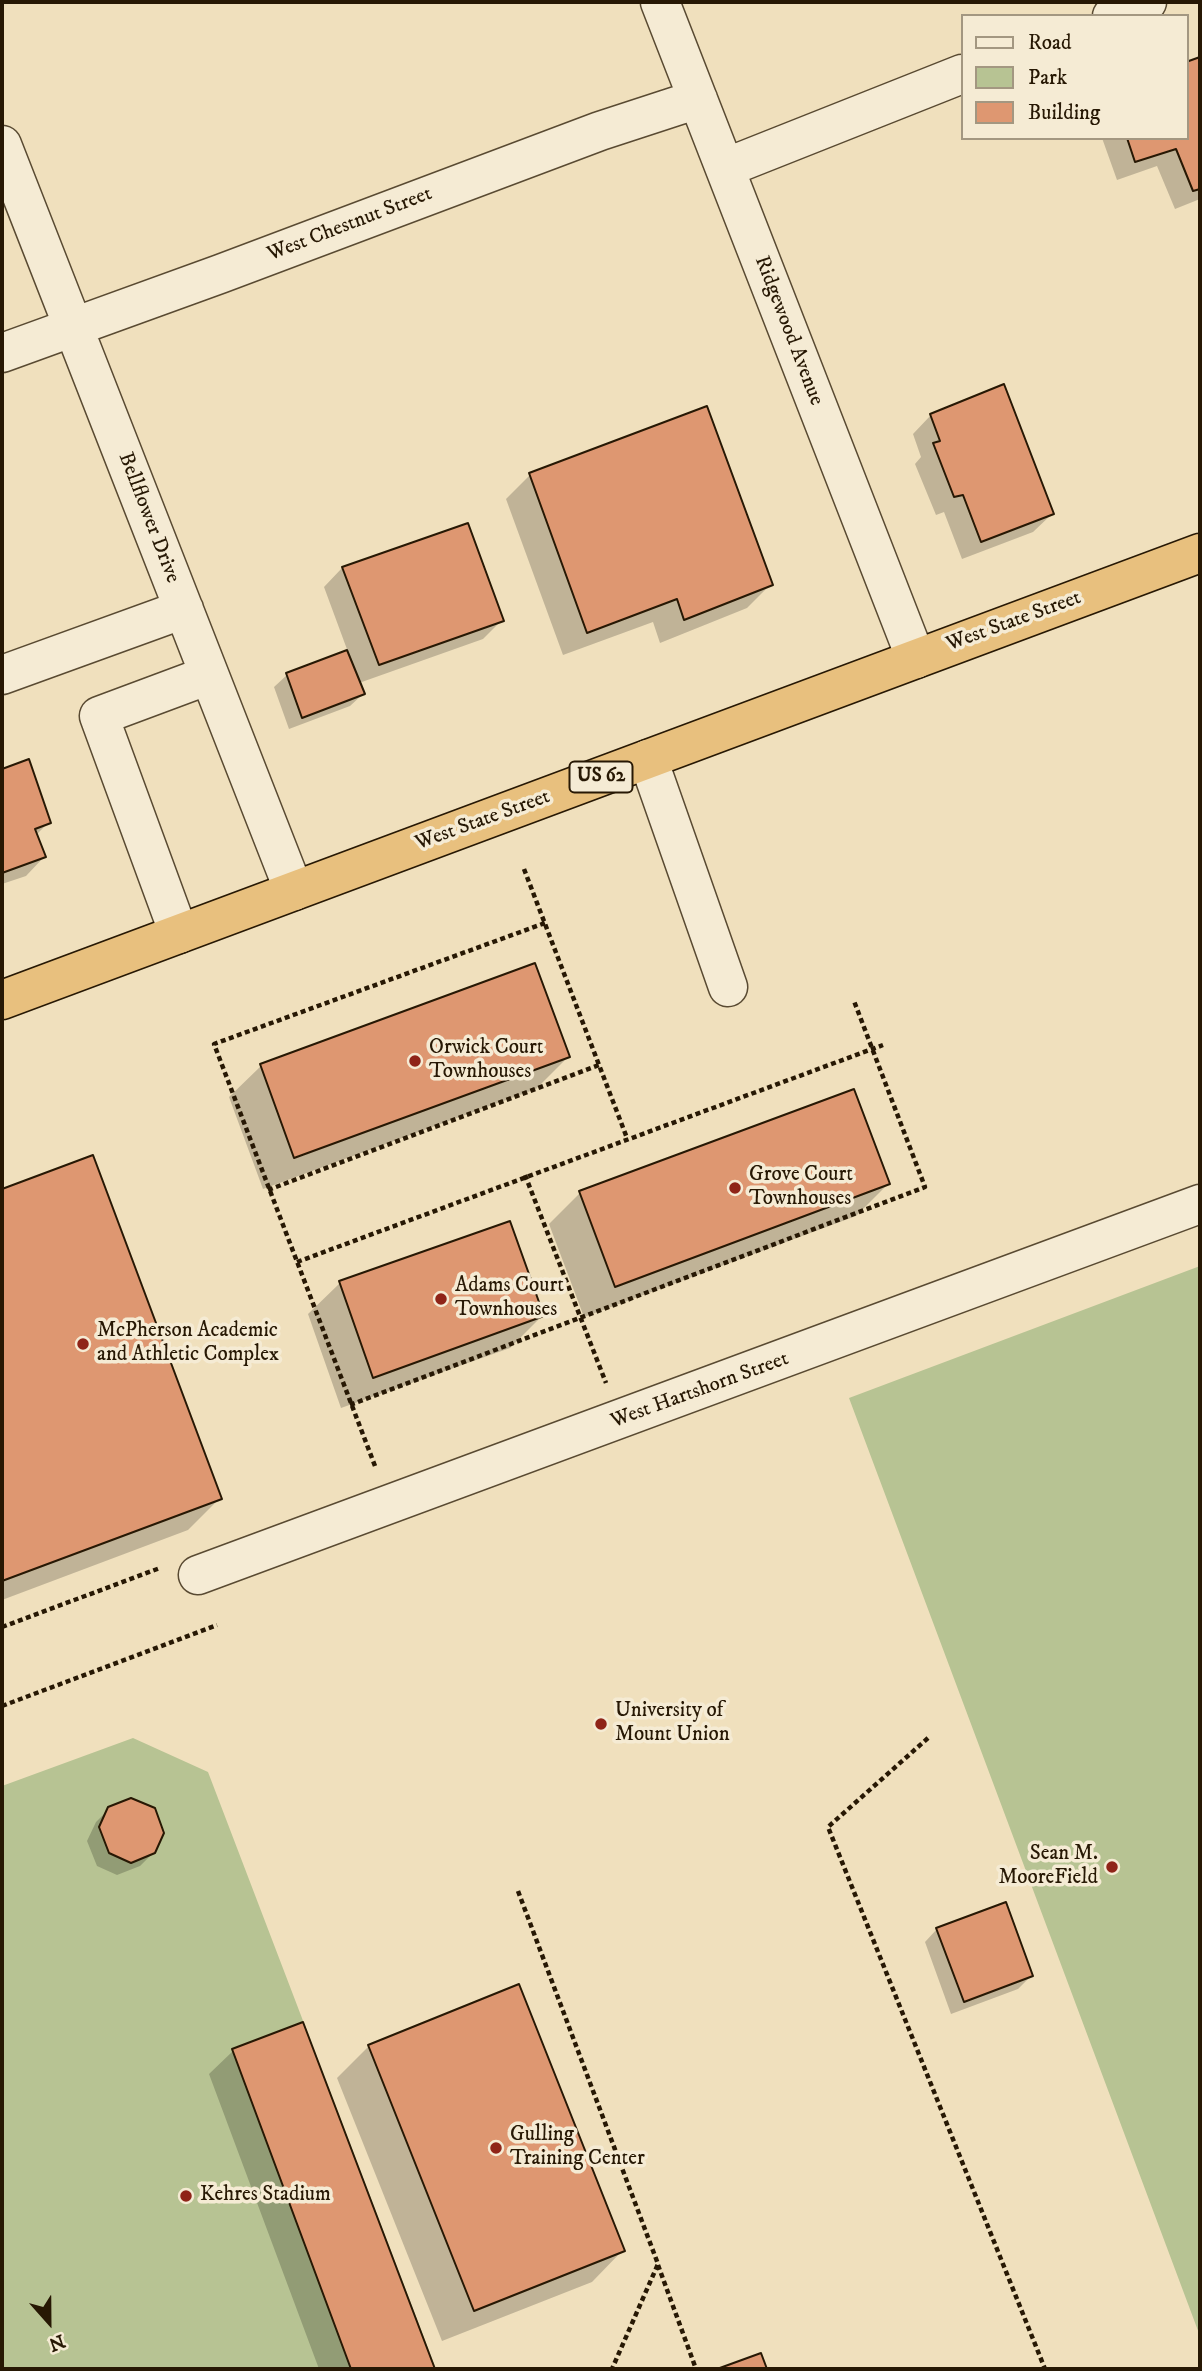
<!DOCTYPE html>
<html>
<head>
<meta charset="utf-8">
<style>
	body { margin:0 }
	#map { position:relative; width:1202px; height:2371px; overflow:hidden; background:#f0e0bd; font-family:"IM FELL DW Pica",serif }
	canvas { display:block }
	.frame { position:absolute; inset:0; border:4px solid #271804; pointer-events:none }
	.legend { position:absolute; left:961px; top:14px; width:228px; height:126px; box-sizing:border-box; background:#f5ebd4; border:2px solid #a39781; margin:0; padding:9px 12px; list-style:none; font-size:21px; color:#271804 }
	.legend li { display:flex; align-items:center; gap:14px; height:35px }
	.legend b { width:35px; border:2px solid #a39781 }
	.north { position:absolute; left:14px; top:2287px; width:70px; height:70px; -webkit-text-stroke:5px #f5ebd4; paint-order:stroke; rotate:159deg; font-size:19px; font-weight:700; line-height:28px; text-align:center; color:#271804 }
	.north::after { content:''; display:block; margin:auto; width:24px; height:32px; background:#271804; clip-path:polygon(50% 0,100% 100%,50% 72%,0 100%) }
</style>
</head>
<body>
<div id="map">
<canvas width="1202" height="2371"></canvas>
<div class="frame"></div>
<ul class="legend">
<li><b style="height:9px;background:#f5ebd4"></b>Road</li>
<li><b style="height:19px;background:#b7c393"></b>Park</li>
<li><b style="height:19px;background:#de9771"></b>Building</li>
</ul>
<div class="north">N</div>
</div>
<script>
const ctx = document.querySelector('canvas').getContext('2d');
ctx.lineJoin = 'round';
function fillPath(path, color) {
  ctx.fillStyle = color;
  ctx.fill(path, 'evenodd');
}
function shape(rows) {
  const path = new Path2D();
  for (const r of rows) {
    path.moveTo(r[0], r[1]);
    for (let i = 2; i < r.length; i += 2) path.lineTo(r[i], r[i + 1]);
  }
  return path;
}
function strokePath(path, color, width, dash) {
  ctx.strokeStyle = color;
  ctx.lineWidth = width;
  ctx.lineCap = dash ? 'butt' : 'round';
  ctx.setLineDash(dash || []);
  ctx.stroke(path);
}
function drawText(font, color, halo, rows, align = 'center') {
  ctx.font = font + ' "IM FELL DW Pica",serif';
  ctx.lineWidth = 7;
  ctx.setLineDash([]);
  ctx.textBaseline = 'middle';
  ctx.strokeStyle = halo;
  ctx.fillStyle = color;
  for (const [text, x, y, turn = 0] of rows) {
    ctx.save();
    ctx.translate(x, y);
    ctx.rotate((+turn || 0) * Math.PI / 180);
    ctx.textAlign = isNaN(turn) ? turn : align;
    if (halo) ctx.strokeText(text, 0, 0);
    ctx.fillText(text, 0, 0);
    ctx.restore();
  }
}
fillPath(shape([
	[1200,1266,1200,2336,849,1398],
	[133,1738,208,1772,436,2369,2,2369,2,1786]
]), '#b7c393');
fillPath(shape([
	[1200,58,1200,199,1175,209,1157,166,1117,180,1102,138,1186,138,1186,64],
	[931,415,1052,514,1033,532,962,559,944,512,936,515,915,464,921,457,913,434],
	[530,475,771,584,747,608,660,643,653,622,563,655,506,499],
	[342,568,502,620,483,639,359,683,363,694,350,706,289,729,274,687,287,675,348,652,324,587],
	[27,761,49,822,36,835,44,857,26,876,2,884,2,771],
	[568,1057,536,1089,263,1189,229,1097,261,1066],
	[92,1157,220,1498,188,1530,2,1600,2,1191],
	[888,1184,856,1216,584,1317,549,1224,580,1193],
	[509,1223,542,1316,510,1348,341,1408,308,1314,340,1283],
	[109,1809,154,1852,140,1866,117,1875,97,1866,87,1841,96,1822],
	[937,1929,1031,1976,1018,1989,951,2014,925,1942],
	[302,2025,433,2369,319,2369,209,2074,233,2051],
	[369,2046,623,2250,592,2282,442,2341,337,2078]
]), '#0003');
const building = shape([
	[1200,57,1200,189,1193,191,1176,149,1135,162,1127,138,1186,138,1186,62,1200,57],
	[1004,384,1054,514,981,542,963,495,954,497,933,443,940,441,930,414,1004,384],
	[707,406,773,585,684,620,677,599,587,633,529,473,707,406],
	[468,523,504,621,379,665,342,567,468,523],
	[347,650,365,694,302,718,286,673,347,650],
	[29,759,51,823,35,829,46,857,2,873,2,769,29,759],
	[535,963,570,1057,294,1158,260,1064,535,963],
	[854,1089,890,1184,615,1287,579,1191,854,1089],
	[93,1155,222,1499,2,1581,2,1189,93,1155],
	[510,1221,544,1316,373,1378,339,1281,510,1221],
	[131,1798,155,1808,164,1833,155,1853,131,1863,109,1853,99,1827,108,1807,131,1798],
	[1006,1902,1033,1976,964,2002,936,1928,1006,1902],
	[519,1984,625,2251,474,2311,368,2045,519,1984],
	[303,2022,435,2369,351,2369,232,2049,303,2022],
	[761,2353,767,2369,717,2369,761,2353]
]);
fillPath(building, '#de9771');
strokePath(building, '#271804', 2);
const minor = shape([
	[660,2,916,659],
	[1112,16,1147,2],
	[2,145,294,891],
	[725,168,962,74],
	[2,353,220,274,600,131,698,99],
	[2,675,184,609],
	[648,759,728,987],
	[179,934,99,716,209,675],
	[198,1575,1200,1204]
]);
const highway = shape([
	[2,1000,1200,553]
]);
strokePath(minor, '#594a32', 41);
strokePath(highway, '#271804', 41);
strokePath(shape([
	[524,869,627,1138],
	[525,1175,606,1383],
	[268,1190,599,1065],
	[297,1262,883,1045],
	[350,1405,925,1187,854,1001],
	[375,1466,214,1044,545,923],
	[2,1627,160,1568],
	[2,1706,217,1625],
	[928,1738,828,1827,1045,2369],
	[518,1891,658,2264,612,2369],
	[658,2265,696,2369]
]), '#271804', 4.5, [5, 3.5]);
strokePath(minor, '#f5ebd4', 38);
strokePath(highway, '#e8c07e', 38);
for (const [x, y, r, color] of [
	[415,1061,7,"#8f2418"],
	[735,1188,7,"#8f2418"],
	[441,1299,7,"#8f2418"],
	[83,1344,7,"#8f2418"],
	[601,1724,7,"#8f2418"],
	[1112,1867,7,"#8f2418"],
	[496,2148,7,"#8f2418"],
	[186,2196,7,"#8f2418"]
]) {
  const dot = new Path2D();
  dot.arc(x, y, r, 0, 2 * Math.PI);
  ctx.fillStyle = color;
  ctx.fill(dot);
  strokePath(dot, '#f5ebd4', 2.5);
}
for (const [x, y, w] of [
	[601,777,63]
]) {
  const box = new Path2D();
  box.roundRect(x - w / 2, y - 15.5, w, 31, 5);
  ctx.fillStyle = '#f5ebd4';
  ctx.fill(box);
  strokePath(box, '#271804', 2);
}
drawText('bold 19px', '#271804', null, [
	["US 62",601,777]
]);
drawText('21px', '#271804', '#f5ebd4', [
	["West Chestnut Street",350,225,-21],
	["Ridgewood Avenue",788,331,69],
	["Bellflower Drive",148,518,69],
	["West State Street",1014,622,-20],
	["West State Street",483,821,-20],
	["West Hartshorn Street",700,1391,-20]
]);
drawText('21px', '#271804', '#f5ebd4', [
	["Orwick Court",429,1049],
	["Townhouses",429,1073],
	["Grove Court",749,1176],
	["Townhouses",749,1200],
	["Adams Court",455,1287],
	["Townhouses",455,1311],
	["McPherson Academic",97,1332],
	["and Athletic Complex",97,1356],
	["University of",615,1712],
	["Mount Union",615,1736],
	["Sean M.",1098,1855,"right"],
	["MooreField",1098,1879,"right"],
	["Gulling",510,2136],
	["Training Center",510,2160],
	["Kehres Stadium",200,2196]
], 'left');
</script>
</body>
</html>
